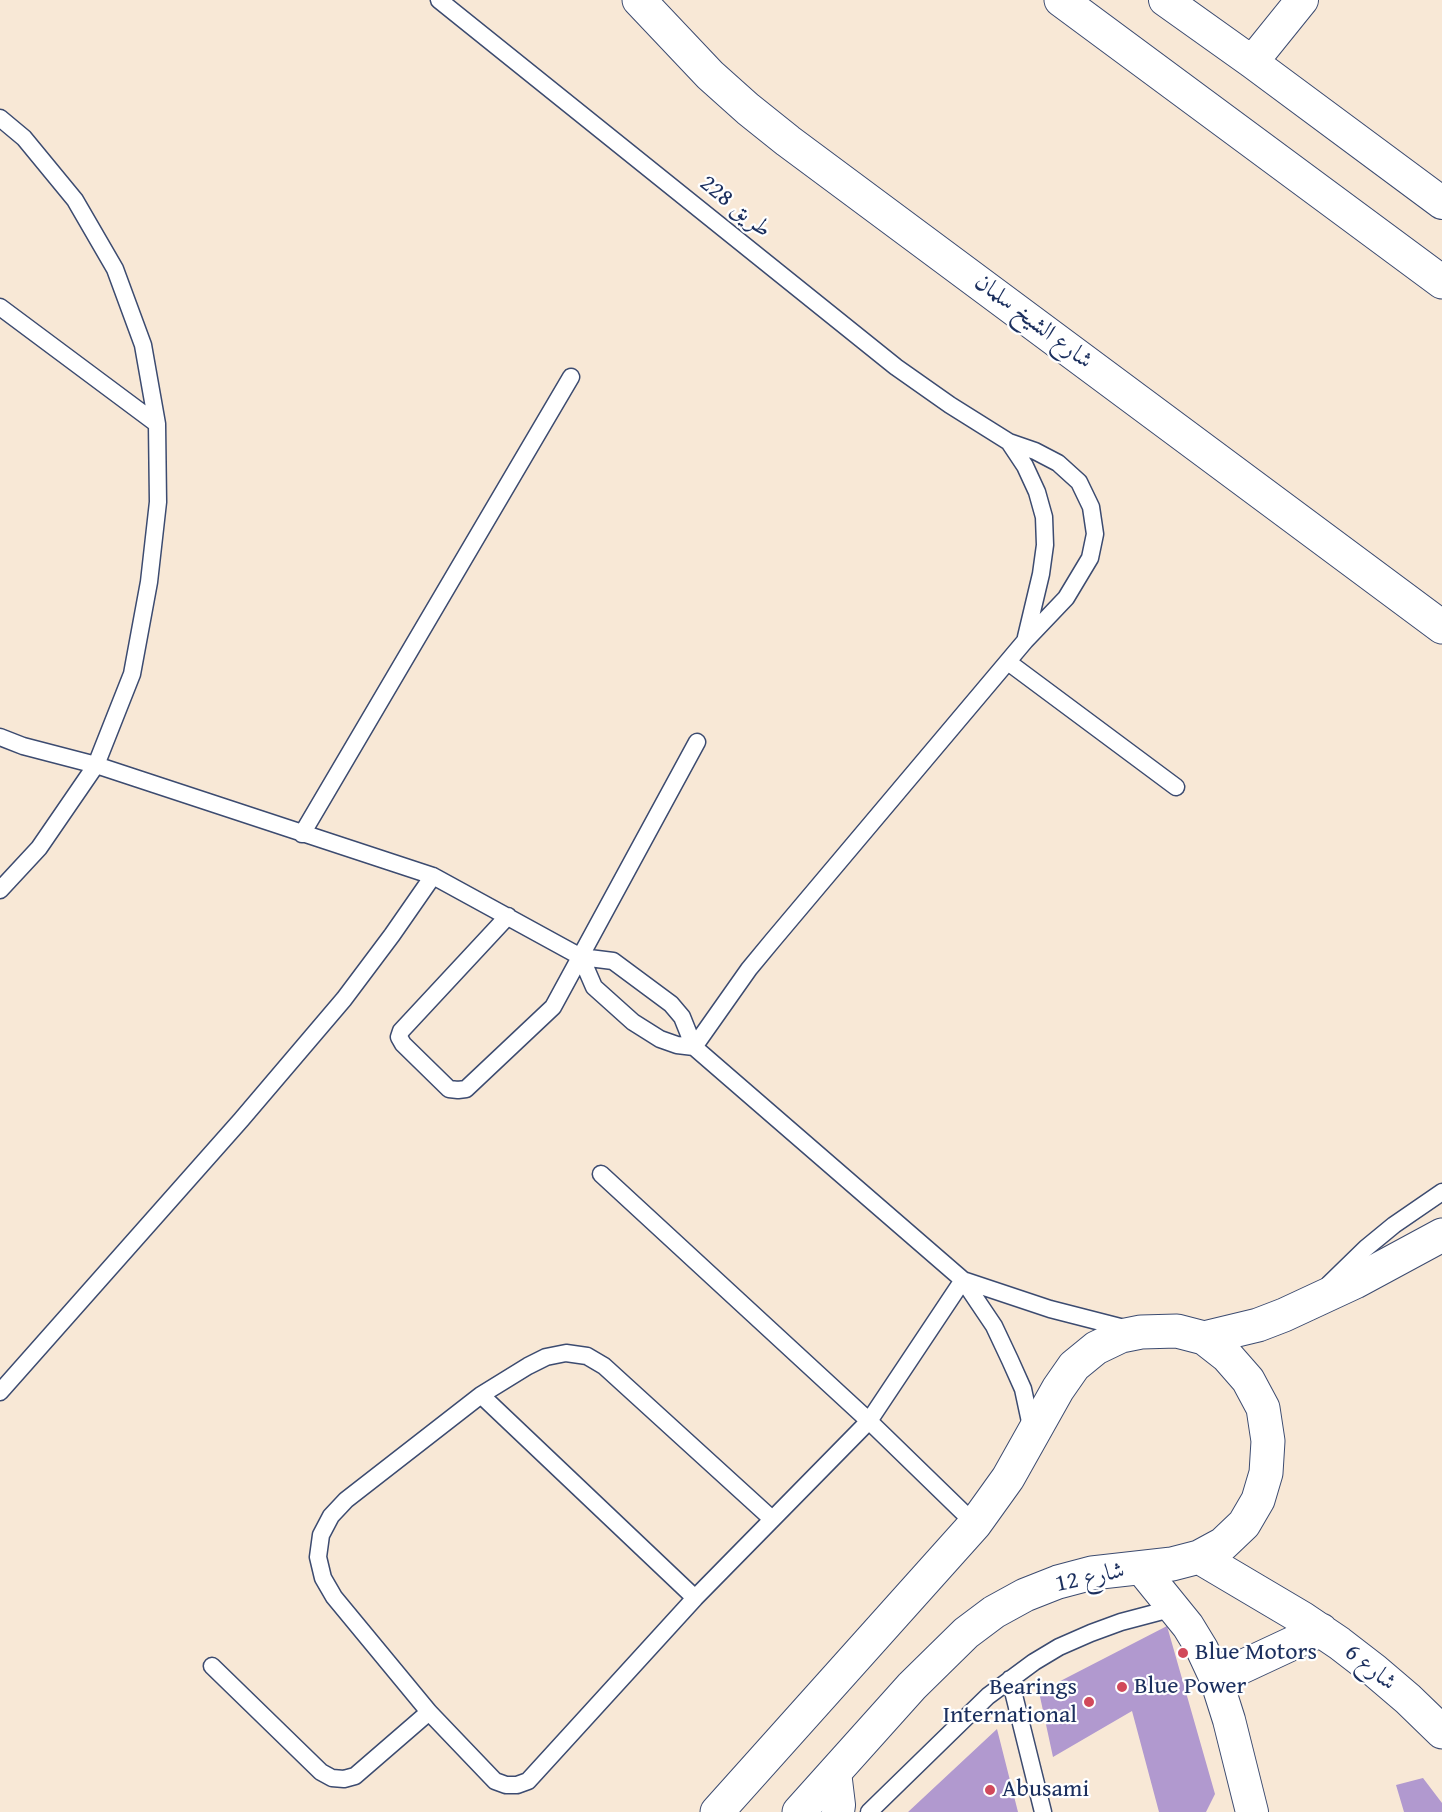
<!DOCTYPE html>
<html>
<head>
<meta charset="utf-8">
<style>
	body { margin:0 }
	canvas { display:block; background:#f8e8d6 }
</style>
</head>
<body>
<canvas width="1442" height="1812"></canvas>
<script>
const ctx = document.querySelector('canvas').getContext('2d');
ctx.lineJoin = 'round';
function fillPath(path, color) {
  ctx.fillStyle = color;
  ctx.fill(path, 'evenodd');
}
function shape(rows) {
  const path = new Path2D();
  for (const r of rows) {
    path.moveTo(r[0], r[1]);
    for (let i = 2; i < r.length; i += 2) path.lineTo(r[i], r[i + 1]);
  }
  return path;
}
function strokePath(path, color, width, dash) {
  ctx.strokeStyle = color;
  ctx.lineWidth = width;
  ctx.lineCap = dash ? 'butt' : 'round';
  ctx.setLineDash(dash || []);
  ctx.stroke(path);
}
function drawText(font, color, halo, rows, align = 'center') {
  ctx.font = font + ' "Gentium Book Plus",Amiri,serif';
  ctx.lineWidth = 4.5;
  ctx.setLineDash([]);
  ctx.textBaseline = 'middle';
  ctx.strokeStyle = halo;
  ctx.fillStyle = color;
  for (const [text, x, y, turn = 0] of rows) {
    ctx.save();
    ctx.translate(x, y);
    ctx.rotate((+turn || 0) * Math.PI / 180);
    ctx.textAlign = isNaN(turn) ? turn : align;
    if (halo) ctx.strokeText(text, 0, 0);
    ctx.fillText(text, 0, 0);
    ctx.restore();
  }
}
fillPath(shape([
	[1167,1626,1215,1794,1206,1812,1159,1812,1132,1711,1053,1757,1039,1692],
	[997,1729,1018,1812,908,1812],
	[1423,1778,1442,1803,1442,1812,1404,1812,1396,1785]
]), '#b199cf');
const service = shape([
	[439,0,896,367,950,405,1009,442,1035,451,1058,463,1079,482,1091,507,1095,534,1090,558,1066,598,1025,641,773,940,749,969,694,1047],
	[0,118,24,138,75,200,115,269,143,345,157,424,158,502,149,582,132,674,96,765,39,848,0,890],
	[0,307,157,424],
	[1009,442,1025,466,1037,492,1044,517,1045,545,1041,574,1026,637],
	[1008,662,1176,787],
	[0,737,23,746,96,765,433,876,581,957,613,961,671,1004,682,1017,694,1047,963,1280,994,1326,1010,1360,1023,1389,1032,1431],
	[302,834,571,377],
	[508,916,401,1031,399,1037,403,1044,449,1089,458,1090,466,1089,553,1007,697,742],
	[581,957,594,987,633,1022,660,1039,677,1045,694,1047],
	[601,1174,869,1421,975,1524],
	[963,1280,1050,1309,1128,1329],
	[1329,1284,1366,1248,1394,1225,1442,1192],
	[0,1392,241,1120,344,999,392,935,433,876],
	[481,1395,695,1598],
	[772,1519,604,1366,587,1356,566,1353,546,1357,528,1366,481,1395,346,1500,331,1516,321,1535,318,1557,323,1578,334,1597,429,1712,495,1781,506,1785,517,1785,528,1781,695,1598,869,1421,963,1280],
	[212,1666,321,1772,332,1778,344,1779,355,1776,429,1712],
	[1010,1679,1043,1812],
	[869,1812,988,1696,1034,1662,1059,1647,1091,1633,1121,1622,1174,1608]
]);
const minor = shape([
	[1165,0,1252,62,1442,203],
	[1252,62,1302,0],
	[1141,1568,1188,1626,1202,1649,1216,1679,1229,1720,1252,1812],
	[835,1772,839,1805,838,1812]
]);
const tertiary = shape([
	[1204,1338,1258,1325,1284,1315,1355,1282,1442,1235],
	[1199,1557,1302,1618,1339,1643,1374,1670,1408,1699,1442,1732],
	[1216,1679,1321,1630],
	[717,1812,975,1524,1008,1478,1058,1389,1074,1366,1096,1348,1121,1336,1141,1332,1177,1331,1204,1338,1227,1356,1248,1380,1263,1408,1268,1441,1266,1473,1258,1500,1244,1524,1223,1544,1199,1557,1172,1564,1092,1573,1058,1582,1025,1595,994,1612,966,1633,912,1686,799,1812]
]);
const primary = shape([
	[639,0,710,75,748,109,788,141,1442,627],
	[1061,0,1442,282]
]);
strokePath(service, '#3c4b70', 19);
strokePath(minor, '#3c4b70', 34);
strokePath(tertiary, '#3c4b70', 35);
strokePath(primary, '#3c4b70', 35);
strokePath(service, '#fff', 16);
strokePath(minor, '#fff', 32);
strokePath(tertiary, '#fff', 33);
strokePath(primary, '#fff', 33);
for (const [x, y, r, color] of [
	[1183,1653,6,"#d1495b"],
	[1122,1687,6,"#d1495b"],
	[1089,1702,6,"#d1495b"],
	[990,1790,6,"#d1495b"]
]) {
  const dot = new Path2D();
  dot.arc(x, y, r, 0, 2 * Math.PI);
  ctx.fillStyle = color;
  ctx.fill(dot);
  strokePath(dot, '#fff', 2);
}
drawText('24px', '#1b2f5e', '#fff', [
	["طريق 228",735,207,39],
	["شارع الشيخ سلمان",1033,322,37],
	["شارع 12",1090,1578,-12],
	["شارع 6",1370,1668,39]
]);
drawText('24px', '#1b2f5e', '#fff', [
	["Blue Motors",1195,1653],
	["Blue Power",1134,1687],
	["Bearings",1077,1688,"right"],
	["International",1077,1716,"right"],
	["Abusami",1002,1790]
], 'left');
</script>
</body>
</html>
